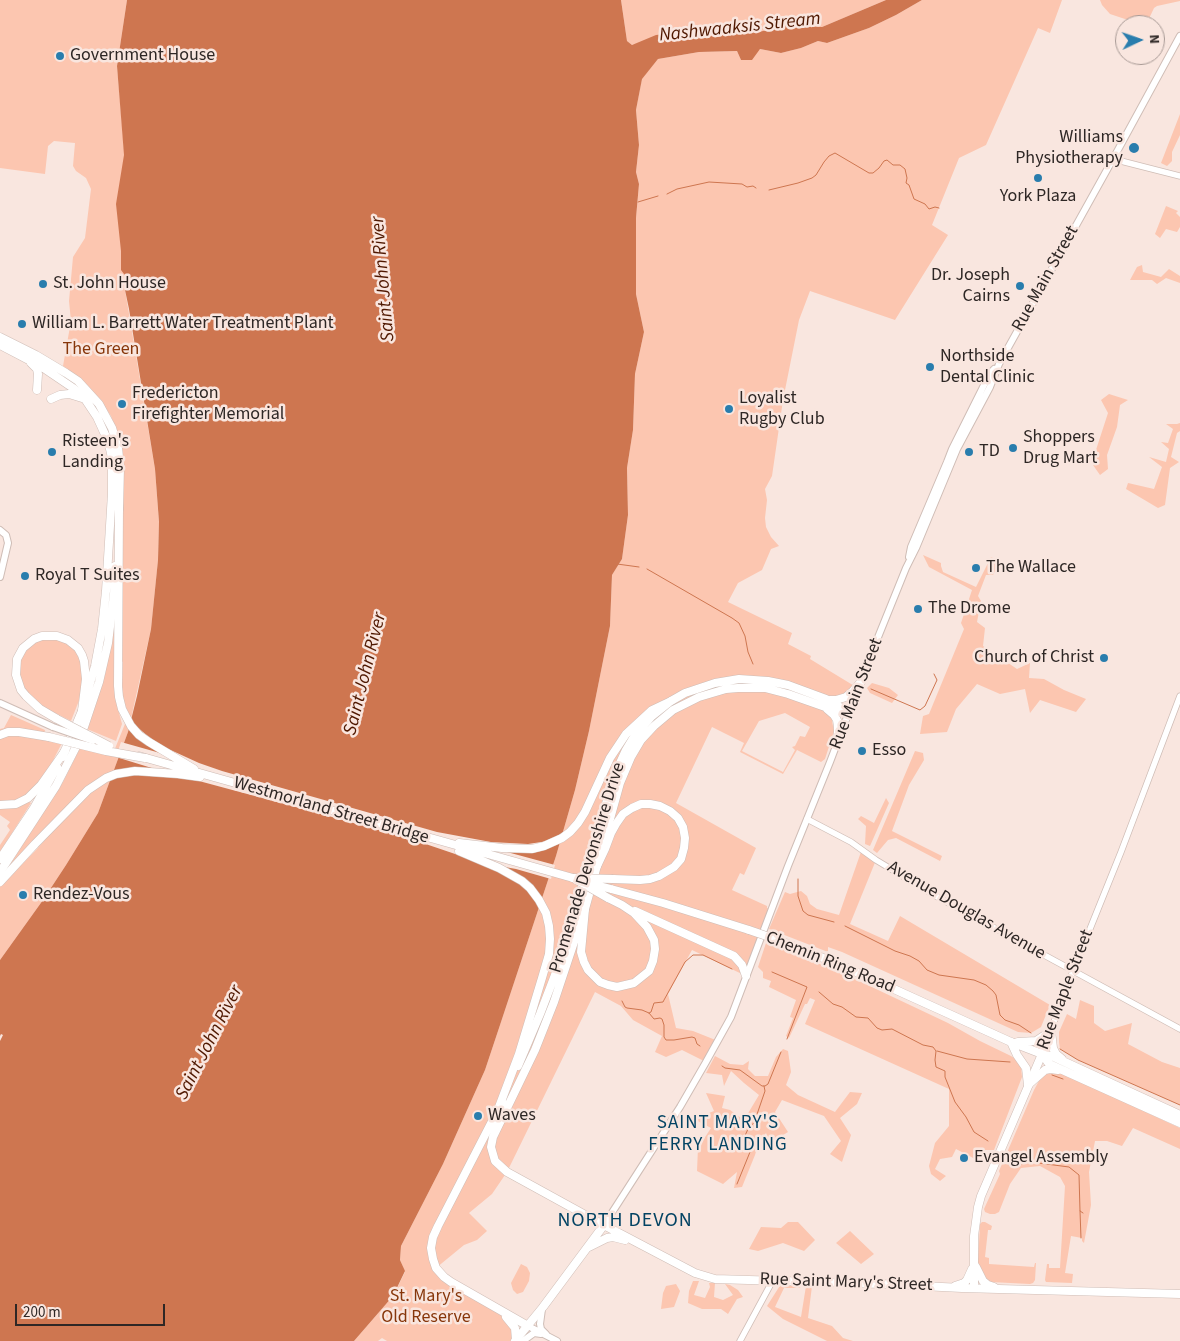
<!DOCTYPE html>
<html>
<head>
<meta charset="utf-8">
<style>
	body { margin:0 }
	#map { position:relative; width:1180px; height:1341px; overflow:hidden; background:#f9e6df; font-family:"Source Sans 3",sans-serif }
	canvas { display:block }
	.north { position:absolute; left:1115px; top:15px; width:50px; height:50px; box-sizing:border-box; background:#f9e6df; border:1px solid #a89a95; border-radius:50%; rotate:87deg; font-size:14px; font-weight:700; line-height:20px; text-align:center; color:#2e2725 }
	.north::after { content:''; display:block; margin:auto; width:18px; height:22px; background:#297dad; clip-path:polygon(50% 0,100% 100%,50% 72%,0 100%) }
	.scale { position:absolute; left:15px; top:1304px; width:150px; height:22px; box-sizing:border-box; border:2px solid #2e2725; border-top:0; padding-left:6px; font-size:15px; line-height:18px; white-space:nowrap; color:#2e2725; -webkit-text-stroke:4px #f9e6df; paint-order:stroke }
</style>
</head>
<body>
<div id="map">
<canvas width="1180" height="1341"></canvas>
<div class="north">N</div>
<div class="scale">200 m</div>
</div>
<script>
const ctx = document.querySelector('canvas').getContext('2d');
ctx.lineJoin = 'round';
function fillPath(path, color) {
  ctx.fillStyle = color;
  ctx.fill(path, 'evenodd');
}
function shape(rows) {
  const path = new Path2D();
  for (const r of rows) {
    path.moveTo(r[0], r[1]);
    for (let i = 2; i < r.length; i += 2) path.lineTo(r[i], r[i + 1]);
  }
  return path;
}
function strokePath(path, color, width, dash) {
  ctx.strokeStyle = color;
  ctx.lineWidth = width;
  ctx.lineCap = dash ? 'butt' : 'round';
  ctx.setLineDash(dash || []);
  ctx.stroke(path);
}
function drawText(font, color, halo, rows, align = 'center') {
  ctx.font = font + ' "Source Sans 3",sans-serif';
  ctx.lineWidth = 5;
  ctx.setLineDash([]);
  ctx.textBaseline = 'middle';
  ctx.strokeStyle = halo;
  ctx.fillStyle = color;
  for (const [text, x, y, turn = 0] of rows) {
    ctx.save();
    ctx.translate(x, y);
    ctx.rotate((+turn || 0) * Math.PI / 180);
    ctx.textAlign = isNaN(turn) ? turn : align;
    if (halo) ctx.strokeText(text, 0, 0);
    ctx.fillText(text, 0, 0);
    ctx.restore();
  }
}
fillPath(shape([
	[0,0,127,0,117,66,135,279,125,290,155,469,159,523,158,560,151,629,128,732,98,813,66,865,43,900,0,960,0,887,36,850,64,818,7,869,63,782,80,748,112,756,127,719,122,690,123,662,121,661,123,459,119,438,111,416,103,404,87,385,63,366,71,321,69,301,73,257,85,238,91,189,86,178,76,171,73,166,75,143,54,141,48,146,45,174,0,168],
	[621,0,886,0,822,27,786,25,759,32,727,32,718,37,682,32,632,45,627,41],
	[922,0,1062,0,1050,33,1038,28,986,145,959,158,932,225,948,235,895,320,810,291,799,320,783,400,772,476,765,489,767,500,765,518,766,527,771,537,779,546,771,549,762,570,738,583,728,602,792,633,788,644,811,656,810,659,856,687,853,691,826,699,825,707,836,718,832,721,834,731,825,759,821,762,797,750,783,774,740,752,744,743,712,727,676,803,756,848,744,875,740,873,732,890,767,906,767,908,771,909,746,976,692,950,668,994,676,1028,693,1031,718,1041,706,1062,682,1050,666,1057,655,1052,662,1036,633,1020,621,1006,595,992,507,1172,492,1194,469,1213,487,1231,477,1240,464,1245,436,1268,495,1307,511,1322,515,1341,387,1341,382,1338,378,1341,354,1341,393,1296,405,1272,400,1260,401,1246,443,1164,485,1070,501,1022,556,856,575,790,589,731,610,626,612,575,622,559,628,515,627,468,633,430,635,374,644,332,636,294,636,218,639,184,636,172,639,145,636,110,642,78,658,59,699,52,737,51,741,60,760,49,781,53,801,48,818,41,827,43,869,28,896,15],
	[785,713,810,727,805,737,800,736,795,746,792,747,795,750,783,772,742,751,759,721],
	[1100,0,1180,0,1180,1,1157,6,1154,8,1146,25,1143,25,1110,14,1102,5],
	[1180,114,1180,135,1172,152,1172,161,1167,166,1161,163],
	[1166,206,1178,211,1176,213,1180,217,1180,227,1177,232,1166,229,1160,238,1155,234],
	[1142,265,1143,272,1161,277,1169,269,1180,276,1180,283,1166,278,1157,284,1152,280,1130,280,1137,267],
	[1109,394,1128,400,1120,405,1117,427,1107,455,1108,469,1100,475,1093,465,1095,453,1108,413,1101,400],
	[1180,423,1180,431,1177,433,1171,457,1179,462,1170,468,1165,505,1158,508,1126,489,1128,483,1154,489,1162,467,1149,457,1166,462,1169,449,1161,442,1168,443,1173,429,1166,424,1177,424],
	[923,555,941,563,941,566,943,572,976,587,991,557,1000,561,993,575,986,575,978,596,981,601,977,622,985,628,983,646,1017,669,1030,663,1029,678,1044,679,1064,690,1086,699,1076,712,1040,700,1030,713,1025,689,1000,694,977,684,956,709,947,732,920,734,923,716,929,714,964,629,961,623,972,590,929,567],
	[115,618,117,705,122,724,116,741,87,729,105,674],
	[46,638,64,641,74,648,81,661,83,679,80,698,71,721,55,713,53,714,46,710,23,689,20,680,19,664,26,648,33,643],
	[872,683,889,688,898,695,892,703,870,693,867,688],
	[11,715,45,730,44,734,0,732,0,729,4,728],
	[11,735,33,736,34,738,41,739,62,743,46,774,32,792,18,800,0,802,0,737],
	[915,751,923,753,924,760,909,785,892,831,942,856,940,861,896,838,888,840,877,853,873,850],
	[886,798,889,803,870,846,865,844,866,826,858,819,861,816,874,823],
	[28,801,31,803,0,852,0,845,10,830,7,826,10,822,0,815,0,807],
	[862,849,876,860,850,924,888,941,900,916,1050,1005,1041,1027,1031,1033,1018,1032,842,952,828,947,828,952,769,929,785,892,790,894,801,891,807,896,810,904,817,909,839,915],
	[766,943,840,972,948,1023,980,1041,1011,1056,1017,1060,1021,1067,1022,1077,994,1150,985,1150,977,1160,956,1149,952,1157,940,1159,935,1169,946,1176,940,1181,931,1174,929,1166,935,1143,949,1126,949,1089,805,1024,815,1000,810,998,807,1004,805,1004,789,1038,786,1036,793,1018,790,1017,796,1000,769,987,771,981,763,978,763,972,758,967],
	[1080,1000,1094,1006,1094,1023,1105,1031,1132,1023,1128,1044,1162,1062,1180,1068,1180,1105,1078,1060,1060,1049,1059,1042,1059,1032,1067,1014,1076,1019],
	[783,1049,788,1051,791,1072,786,1085,798,1095,835,1112,850,1092,862,1093,857,1104,840,1118,851,1135,842,1162,830,1154,841,1141,824,1116,782,1100,775,1112,788,1132,770,1143,766,1133,759,1142,755,1155,742,1187,734,1188,737,1172,723,1184,697,1171,698,1148,711,1128,694,1119,714,1111,706,1093,725,1096,722,1108,730,1110,744,1120,759,1095,744,1083,731,1071,724,1086,722,1075,706,1073,715,1056,730,1064,743,1065,749,1061,748,1069,755,1076,768,1076,776,1057],
	[1046,1073,1062,1073,1180,1128,1180,1149,1133,1128,1122,1146,1107,1141,1095,1141,1089,1172,1091,1205,1084,1243,1082,1241,1082,1238,1071,1236,1065,1273,1073,1274,1072,1283,1046,1282,1045,1280,1047,1264,1049,1264,1049,1268,1060,1268,1065,1186,1060,1177,1040,1166,1021,1168,1010,1184,999,1212,995,1214,990,1214,985,1212,984,1209,1000,1174,999,1171,1034,1090,1040,1079],
	[788,1222,798,1222,815,1240,804,1251,783,1243,758,1251,749,1249,761,1227,781,1228],
	[982,1222,985,1222,992,1226,991,1230,988,1230,985,1257,989,1258,989,1264,1034,1267,1035,1263,1036,1263,1035,1280,1033,1283,1030,1284,991,1282,983,1276,978,1262,980,1224],
	[850,1231,874,1254,861,1264,836,1243],
	[521,1264,527,1267,530,1273,529,1281,523,1292,517,1294,513,1290,511,1283],
	[693,1281,699,1281,694,1295,705,1298,710,1287,709,1283,715,1283,714,1297,723,1300,733,1295,725,1284,730,1285,738,1290,743,1297,737,1299,728,1314,721,1309,702,1309,688,1303,689,1291],
	[676,1284,680,1291,674,1307,661,1309,663,1293,666,1286],
	[781,1284,801,1284,800,1288,784,1288,775,1307,801,1317,806,1286,812,1286,808,1318,832,1326,843,1338,853,1341,827,1341,783,1319,767,1306]
]), '#fcc6b0');
fillPath(shape([
	[127,0,621,0,627,41,632,45,656,35,682,32,718,37,727,32,759,32,786,25,822,27,886,0,922,0,896,15,869,28,827,43,818,41,801,48,781,53,760,49,752,60,741,60,737,51,699,52,658,59,642,79,636,110,639,145,636,172,639,184,636,218,636,294,644,332,635,374,633,430,627,468,628,515,622,559,612,575,610,626,589,731,575,790,556,856,501,1022,485,1070,443,1164,401,1246,400,1260,405,1271,393,1296,354,1341,0,1341,0,1041,3,1035,1,1034,0,1036,0,960,43,900,66,865,98,813,128,732,137,696,151,629,158,560,159,522,155,469,129,309,125,290,128,284,130,282,121,270,121,251,116,204,124,155,117,66]
]), '#ce7650');
fillPath(shape([
	[131,719,136,726,150,738,164,747,199,763,222,771,437,832,491,842,528,844,548,841,556,837,566,830,563,841,507,852,555,865,551,879,516,869,505,867,526,888,507,875,461,856,408,838,303,809,199,781,183,778,110,773,123,769,135,768,155,769,116,757,121,742,160,753,139,739]
]), '#f9e6df');
strokePath(shape([
	[769,190,798,183,812,178,816,175,824,162,829,156,835,153,869,173,873,173,879,168,884,161,887,160,893,165,900,165,905,169,907,178,906,183,909,185,914,199,925,204,929,209,935,207,939,208],
	[667,194,677,189,709,182,742,184,747,187,753,186,756,188],
	[638,202,658,196],
	[617,564,639,567],
	[647,569,732,618,739,623,745,636,748,652,753,664],
	[871,689,920,710,925,706,937,680,934,674],
	[798,879,798,896,803,911,808,915,834,922],
	[845,926,895,951,910,956,919,961,927,970,939,975,974,980,986,985,993,991,996,995,1000,1015,1005,1020,1019,1025,1031,1033],
	[772,972,807,987,787,1039],
	[819,992,833,1004,842,1007,856,1017,868,1018,877,1028,882,1030,892,1029,923,1045,933,1047,936,1051,935,1060,936,1067,945,1071,945,1077,955,1102,966,1117,974,1132,988,1141],
	[622,1001,625,1007,627,1008,642,1010,649,1013,654,1019,660,1018,662,1019,664,1025,664,1037,666,1040,674,1040,692,1037,695,1038,697,1044,700,1046],
	[649,1013,651,1012,654,1003,663,1002,664,1000,685,962,693,955,703,955,732,969],
	[1060,1049,1078,1060,1180,1105],
	[937,1051,967,1059,1010,1062],
	[722,1066,725,1068,740,1070,762,1086,765,1086,768,1084,781,1052],
	[1052,1075,1063,1079],
	[744,1147,741,1144,749,1127,754,1123,765,1091,764,1086],
	[1011,1166,1031,1162,1069,1167,1079,1175,1080,1211,1083,1213],
	[737,1184,750,1152,749,1149],
	[1080,1211,1081,1238]
]), '#ce7650', 1);
const tertiary = shape([
	[1113,159,1180,176],
	[807,819,851,842,876,860,934,895,1180,1029],
	[1042,1054,1073,971,1121,852,1180,696],
	[740,1341,773,1280]
]);
const secondary = shape([
	[0,530,6,535,8,543,0,577],
	[909,557,911,547,947,462,952,449,990,373,994,369],
	[0,703,53,727],
	[604,1225,680,1107,706,1062,731,1017,788,866,830,762,866,667,906,568,916,548,957,449,990,387,999,364,1113,159,1180,36],
	[542,1309,540,1324,541,1329,546,1334],
	[528,1326,557,1341],
	[523,1341,534,1333,541,1334]
]);
const primary = shape([
	[0,337,36,355,66,373,78,381,99,404,112,428,118,448,120,467,119,510],
	[0,345,42,367,73,388,85,399,97,417,108,441,111,453,112,464,112,493,106,591,102,629,95,666,82,711,71,737,62,757],
	[31,363,37,369,38,374,37,390],
	[51,399,60,395,69,394,82,398],
	[830,700,836,700,846,697,853,691,861,682],
	[827,709,834,715,837,720,838,727,838,740],
	[849,712,840,712,825,707,788,694,765,688,738,688,726,689,699,697,673,710,654,726,641,740,631,757,620,783,585,909,554,1002,535,1050,493,1137,491,1147,495,1161,507,1172,598,1222,695,1273,715,1279,882,1284,962,1288,1180,1294],
	[0,859,34,808,57,767],
	[0,872,56,786,79,741,84,727,99,682,108,643,114,594,115,566],
	[518,1066,540,1014,555,975,571,925,614,776,626,750,635,735,651,717,671,701,685,693,715,683,739,679,768,681,788,685,826,699,845,710],
	[502,1102,438,1226,433,1237,431,1248,433,1259,436,1268,444,1277,451,1282,528,1326],
	[589,1247,607,1238,613,1237,625,1240],
	[976,1267,983,1281,988,1285,994,1287],
	[955,1286,964,1283,967,1280,972,1269],
	[974,1288,974,1236,978,1207,981,1196,1042,1054],
	[506,1317,515,1328,516,1340],
	[515,1341,543,1307,604,1225]
]);
const trunk = shape([
	[119,505,118,686,119,697,122,709,131,726,139,735,149,742,194,769],
	[57,719,40,709,26,696,21,690,16,675,17,659,23,648,34,639,42,636,57,636,68,640,78,648,82,655,84,661,86,679,82,711],
	[0,735,8,732,19,732,49,737],
	[139,756,573,878],
	[0,805,16,804,28,798,41,785,65,751],
	[459,843,502,848,532,849,544,846,562,838,570,832,578,823,585,812,610,758,626,734,652,710,671,701],
	[459,851,499,868,522,881,530,888,539,900,546,913,549,926,550,939,549,954,542,978,519,1054,499,1107],
	[597,866,605,849,611,833,616,824,623,814,632,808,641,804,650,804,660,806,670,811,678,818,683,827,685,838,684,848,681,859,674,867,659,876,650,879,640,880,613,879],
	[0,882,35,844,88,790,106,778,116,774,135,771,178,774,200,777],
	[611,889,663,903,749,930],
	[585,909,581,952,584,962,588,970,600,982,608,985,617,987,634,983,649,971,653,961,655,949,654,940,647,927,634,913,622,905,608,898],
	[635,911,734,956,742,965,746,976],
	[778,940,843,966,1011,1042,1042,1054,1054,1057,1180,1115],
	[1011,1042,1017,1055,1026,1068,1028,1085],
	[1018,1042,1036,1041,1051,1031,1053,1048,1056,1054,1062,1059],
	[1042,1054,1049,1064,1180,1123],
	[1028,1085,1045,1070,1050,1069,1058,1070]
]);
strokePath(tertiary, '#cfbdb6', 7);
strokePath(secondary, '#cfbdb6', 8);
strokePath(primary, '#cfbdb6', 9);
strokePath(trunk, '#cfbdb6', 9);
strokePath(tertiary, '#fff', 5.5);
strokePath(secondary, '#fff', 6);
strokePath(primary, '#fff', 8);
strokePath(trunk, '#fff', 8);
const secondaryBridge = shape([
	[53,727,93,741]
]);
const trunkBridge = shape([
	[57,719,109,746],
	[49,737,106,751,145,758],
	[573,878,613,879],
	[575,879,608,898],
	[584,882,611,889],
	[749,930,778,940]
]);
strokePath(secondaryBridge, '#cfbdb6', 8, []);
strokePath(trunkBridge, '#cfbdb6', 9, []);
strokePath(secondaryBridge, '#fff', 6);
strokePath(trunkBridge, '#fff', 8);
for (const [x, y, r, color] of [
	[60,56,5,"#297dad"],
	[1134,148,6,"#297dad"],
	[1038,178,5,"#297dad"],
	[43,284,5,"#297dad"],
	[1020,286,5,"#297dad"],
	[22,324,5,"#297dad"],
	[930,367,5,"#297dad"],
	[122,404,5,"#297dad"],
	[729,409,5,"#297dad"],
	[1013,448,5,"#297dad"],
	[52,452,5,"#297dad"],
	[969,452,5,"#297dad"],
	[976,568,5,"#297dad"],
	[25,576,5,"#297dad"],
	[918,609,5,"#297dad"],
	[1104,658,5,"#297dad"],
	[862,751,5,"#297dad"],
	[23,895,5,"#297dad"],
	[478,1116,5,"#297dad"],
	[964,1158,5,"#297dad"]
]) {
  const dot = new Path2D();
  dot.arc(x, y, r, 0, 2 * Math.PI);
  ctx.fillStyle = color;
  ctx.fill(dot);
  strokePath(dot, '#f9e6df', 2);
}
drawText('18px', '#2e2725', '#f9e6df', [
	["Government House",70,56],
	["Williams",1123,138,"right"],
	["Physiotherapy",1123,159,"right"],
	["York Plaza",1038,197,"center"],
	["Dr. Joseph",1010,276,"right"],
	["Cairns",1010,297,"right"],
	["St. John House",53,284],
	["William L. Barrett Water Treatment Plant",32,324],
	["Northside",940,357],
	["Dental Clinic",940,378],
	["Fredericton",132,394],
	["Firefighter Memorial",132,415],
	["Loyalist",739,399],
	["Rugby Club",739,420],
	["Shoppers",1023,438],
	["Drug Mart",1023,459],
	["Risteen's",62,442],
	["Landing",62,463],
	["TD",979,452],
	["The Wallace",986,568],
	["Royal T Suites",35,576],
	["The Drome",928,609],
	["Church of Christ",1094,658,"right"],
	["Esso",872,751],
	["Rendez-Vous",33,895],
	["Waves",488,1116],
	["Evangel Assembly",974,1158]
], 'left');
drawText('18px', '#2e2725', '#f9e6df', [
	["Rue Main Street",1046,279,-61],
	["Rue Main Street",857,694,-69],
	["Westmorland Street Bridge",331,811,16],
	["Promenade Devonshire Drive",588,868,-73],
	["Avenue Douglas Avenue",966,911,30],
	["Chemin Ring Road",830,963,22],
	["Rue Maple Street",1066,990,-69],
	["Rue Saint Mary's Street",846,1283,2]
]);
drawText('18px', '#87360a', '#f9e6df', [
	["The Green",101,350],
	["St. Mary's",426,1297],
	["Old Reserve",426,1318]
]);
drawText('italic 19px', '#501800', '#f9e6df', [
	["Nashwaaksis Stream",740,28,-6],
	["Saint John River",384,279,-95],
	["Saint John River",366,674,-76],
	["Saint John River",210,1043,-63]
]);
ctx.letterSpacing = '1px';
drawText('19px', '#034363', '#f9e6df', [
	["SAINT MARY'S",718,1124],
	["FERRY LANDING",718,1146]
]);
ctx.letterSpacing = '0px';
ctx.letterSpacing = '1px';
drawText('20px', '#034363', '#f9e6df', [
	["NORTH DEVON",625,1222]
]);
ctx.letterSpacing = '0px';
</script>
</body>
</html>
